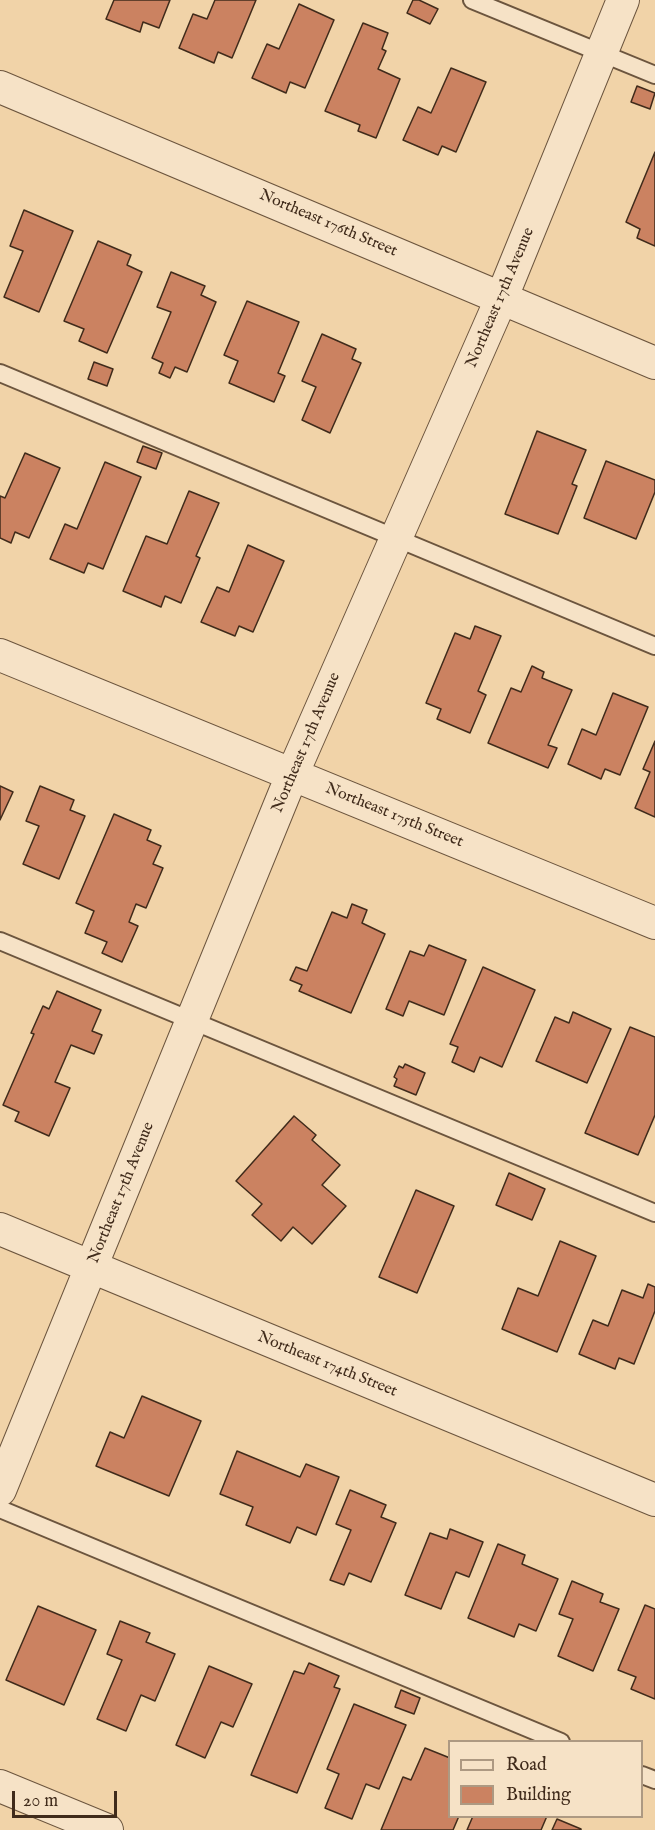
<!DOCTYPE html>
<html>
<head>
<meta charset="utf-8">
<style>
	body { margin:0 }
	#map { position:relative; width:655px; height:1830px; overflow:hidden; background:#f1d3a8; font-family:"IM FELL English",serif }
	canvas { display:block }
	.legend { position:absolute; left:448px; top:1740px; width:195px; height:78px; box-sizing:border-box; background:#f6e2c6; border:2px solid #ad9982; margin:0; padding:8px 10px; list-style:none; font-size:18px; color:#402b1b }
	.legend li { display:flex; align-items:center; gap:12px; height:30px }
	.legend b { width:30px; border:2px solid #ad9982 }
	.scale { position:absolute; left:12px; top:1791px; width:105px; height:27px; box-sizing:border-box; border:3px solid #402b1b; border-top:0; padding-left:8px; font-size:18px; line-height:21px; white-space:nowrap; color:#402b1b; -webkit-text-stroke:4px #f6e2c6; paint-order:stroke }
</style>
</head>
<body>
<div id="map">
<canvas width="655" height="1830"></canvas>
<ul class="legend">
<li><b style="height:8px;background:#f6e2c6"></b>Road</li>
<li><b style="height:16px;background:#cb8261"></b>Building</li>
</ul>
<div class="scale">20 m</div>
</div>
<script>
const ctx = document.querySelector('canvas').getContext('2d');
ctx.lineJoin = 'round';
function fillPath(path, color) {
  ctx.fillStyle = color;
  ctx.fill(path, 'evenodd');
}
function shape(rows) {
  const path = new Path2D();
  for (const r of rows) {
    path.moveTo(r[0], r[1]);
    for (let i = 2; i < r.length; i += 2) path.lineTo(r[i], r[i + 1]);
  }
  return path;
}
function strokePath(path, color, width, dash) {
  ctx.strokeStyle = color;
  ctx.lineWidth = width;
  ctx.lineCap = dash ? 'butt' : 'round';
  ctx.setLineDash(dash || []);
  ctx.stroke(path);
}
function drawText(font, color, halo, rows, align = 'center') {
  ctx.font = font + ' "IM FELL English",serif';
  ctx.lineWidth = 4.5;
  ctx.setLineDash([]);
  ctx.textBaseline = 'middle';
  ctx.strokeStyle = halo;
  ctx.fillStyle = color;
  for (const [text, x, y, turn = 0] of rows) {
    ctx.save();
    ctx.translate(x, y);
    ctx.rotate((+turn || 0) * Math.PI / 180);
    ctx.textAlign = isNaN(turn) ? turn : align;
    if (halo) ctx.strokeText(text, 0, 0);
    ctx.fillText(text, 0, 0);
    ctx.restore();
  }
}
const building = shape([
	[114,0,170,0,159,28,143,22,140,32,106,19,114,0],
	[215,0,256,0,232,58,218,52,214,63,179,48,193,14,207,19,215,0],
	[413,0,419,0,438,9,430,24,407,13,413,0],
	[299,4,334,20,305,88,290,82,286,93,252,78,267,44,279,49,299,4],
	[363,23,388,33,382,49,386,51,378,69,400,79,376,138,358,131,360,125,325,111,363,23],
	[451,68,486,82,456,152,442,146,438,155,403,140,418,107,431,113,451,68],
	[637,86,655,93,650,109,631,102,637,86],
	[655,152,655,246,637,238,640,229,626,222,655,152],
	[24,210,73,231,39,312,4,297,23,251,10,246,24,210],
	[98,241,131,255,127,265,142,272,107,353,79,341,84,329,64,321,98,241],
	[171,272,205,286,201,295,216,302,187,372,175,367,170,378,159,373,163,363,152,358,171,312,157,307,171,272],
	[247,301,299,322,278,373,285,376,274,402,229,383,238,361,224,355,247,301],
	[322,334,356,349,352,359,361,363,330,433,302,420,316,387,302,381,322,334],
	[94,362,113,369,107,386,88,379,94,362],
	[537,431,586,450,572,484,577,486,558,534,505,514,537,431],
	[143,446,162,453,156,469,137,462,143,446],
	[25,453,60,468,29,538,15,532,11,543,0,538,0,496,5,498,25,453],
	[606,461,655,480,655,492,636,539,584,518,606,461],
	[105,462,141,477,103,569,88,563,84,573,50,559,65,524,77,529,105,462],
	[189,491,219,503,196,556,200,558,181,603,165,596,161,607,123,591,146,536,167,544,189,491],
	[248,545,284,561,253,632,239,626,235,636,201,622,217,587,229,592,248,545],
	[475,626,501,636,478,691,486,695,470,733,437,719,441,709,426,703,455,633,470,639,475,626],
	[532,666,544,672,542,678,572,690,548,745,557,748,548,768,488,743,511,688,521,692,532,666],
	[613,693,648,707,620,775,605,769,601,779,568,764,582,729,596,735,613,693],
	[655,741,655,817,635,808,650,772,643,769,655,741],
	[0,786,13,792,0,820,0,786],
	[40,786,74,800,70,810,85,816,59,879,23,864,39,826,26,821,40,786],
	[114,814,151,830,147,840,161,846,153,864,163,868,146,908,136,904,129,922,138,926,122,962,102,953,107,942,85,933,94,911,76,903,114,814],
	[352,904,367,910,362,923,385,934,351,1013,299,991,302,985,290,980,296,967,307,971,332,912,347,918,352,904],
	[429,945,466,960,444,1015,409,1001,403,1016,386,1009,410,951,424,956,429,945],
	[483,967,535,990,502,1067,480,1057,474,1072,452,1062,458,1047,450,1044,483,967],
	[57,991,101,1010,92,1031,102,1035,94,1054,71,1045,55,1082,70,1088,49,1136,15,1121,19,1112,3,1105,34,1034,31,1033,43,1006,49,1009,57,991],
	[573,1012,611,1029,587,1083,536,1061,555,1017,569,1023,573,1012],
	[630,1027,655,1037,655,1115,638,1155,585,1133,630,1027],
	[405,1064,425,1073,416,1095,394,1086,397,1079,394,1077,399,1066,403,1068,405,1064],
	[294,1116,316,1135,312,1140,340,1165,322,1185,346,1206,312,1244,293,1227,281,1241,252,1215,262,1204,236,1181,294,1116],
	[509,1173,545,1189,532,1220,496,1205,509,1173],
	[416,1190,454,1206,417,1293,379,1277,416,1190],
	[560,1241,596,1256,557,1352,502,1329,518,1288,538,1296,560,1241],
	[648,1284,655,1287,655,1311,634,1364,619,1358,615,1369,579,1354,593,1320,608,1326,622,1290,643,1298,648,1284],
	[142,1396,201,1421,169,1496,96,1466,110,1432,124,1438,142,1396],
	[237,1451,300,1477,306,1464,339,1477,316,1535,297,1527,290,1543,246,1525,253,1507,220,1494,237,1451],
	[350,1490,386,1505,381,1517,396,1523,371,1582,349,1573,344,1585,330,1580,351,1530,336,1524,350,1490],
	[450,1529,483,1542,469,1577,456,1572,441,1609,405,1595,430,1533,447,1539,450,1529],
	[498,1544,525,1555,522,1564,558,1579,536,1631,519,1624,514,1637,468,1618,498,1544],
	[572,1581,603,1594,600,1602,619,1609,593,1671,558,1656,573,1619,559,1614,572,1581],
	[645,1605,655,1609,655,1699,631,1689,636,1677,618,1670,645,1605],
	[38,1606,96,1630,64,1705,6,1680,38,1606],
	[120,1621,150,1633,146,1642,175,1654,155,1701,141,1695,126,1731,97,1719,122,1660,107,1654,120,1621],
	[309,1663,339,1676,334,1687,340,1689,297,1793,251,1775,294,1671,304,1674,309,1663],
	[209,1666,252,1684,233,1727,221,1722,205,1758,176,1745,209,1666],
	[401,1690,420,1698,414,1714,395,1707,401,1690],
	[354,1704,406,1725,379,1789,366,1784,352,1819,325,1808,339,1774,327,1769,354,1704],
	[425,1748,450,1758,450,1816,459,1816,453,1830,381,1830,403,1777,411,1780,425,1748],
	[473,1816,547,1816,541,1830,467,1830,473,1816],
	[557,1819,581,1829,581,1830,552,1830,557,1819]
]);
fillPath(building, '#cb8261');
strokePath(building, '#402b1b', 1.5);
const lane = shape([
	[472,0,655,75],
	[0,373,655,646],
	[0,941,655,1213],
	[0,1509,561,1742],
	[642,1775,655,1780]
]);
const street = shape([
	[0,87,655,363],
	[0,655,655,923],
	[0,1229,655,1500],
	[0,1490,292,775,502,297,623,0],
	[0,1786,107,1830]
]);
strokePath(lane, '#6c553e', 20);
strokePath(street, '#6c553e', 34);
strokePath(lane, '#f6e2c6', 16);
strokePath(street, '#f6e2c6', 32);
drawText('16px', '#402b1b', '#f6e2c6', [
	["Northeast 176th Street",328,224,23],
	["Northeast 17th Avenue",501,298,-67],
	["Northeast 17th Avenue",307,743,-67],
	["Northeast 175th Street",394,816,22],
	["Northeast 17th Avenue",122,1193,-68],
	["Northeast 174th Street",327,1365,22]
]);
</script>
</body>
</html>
